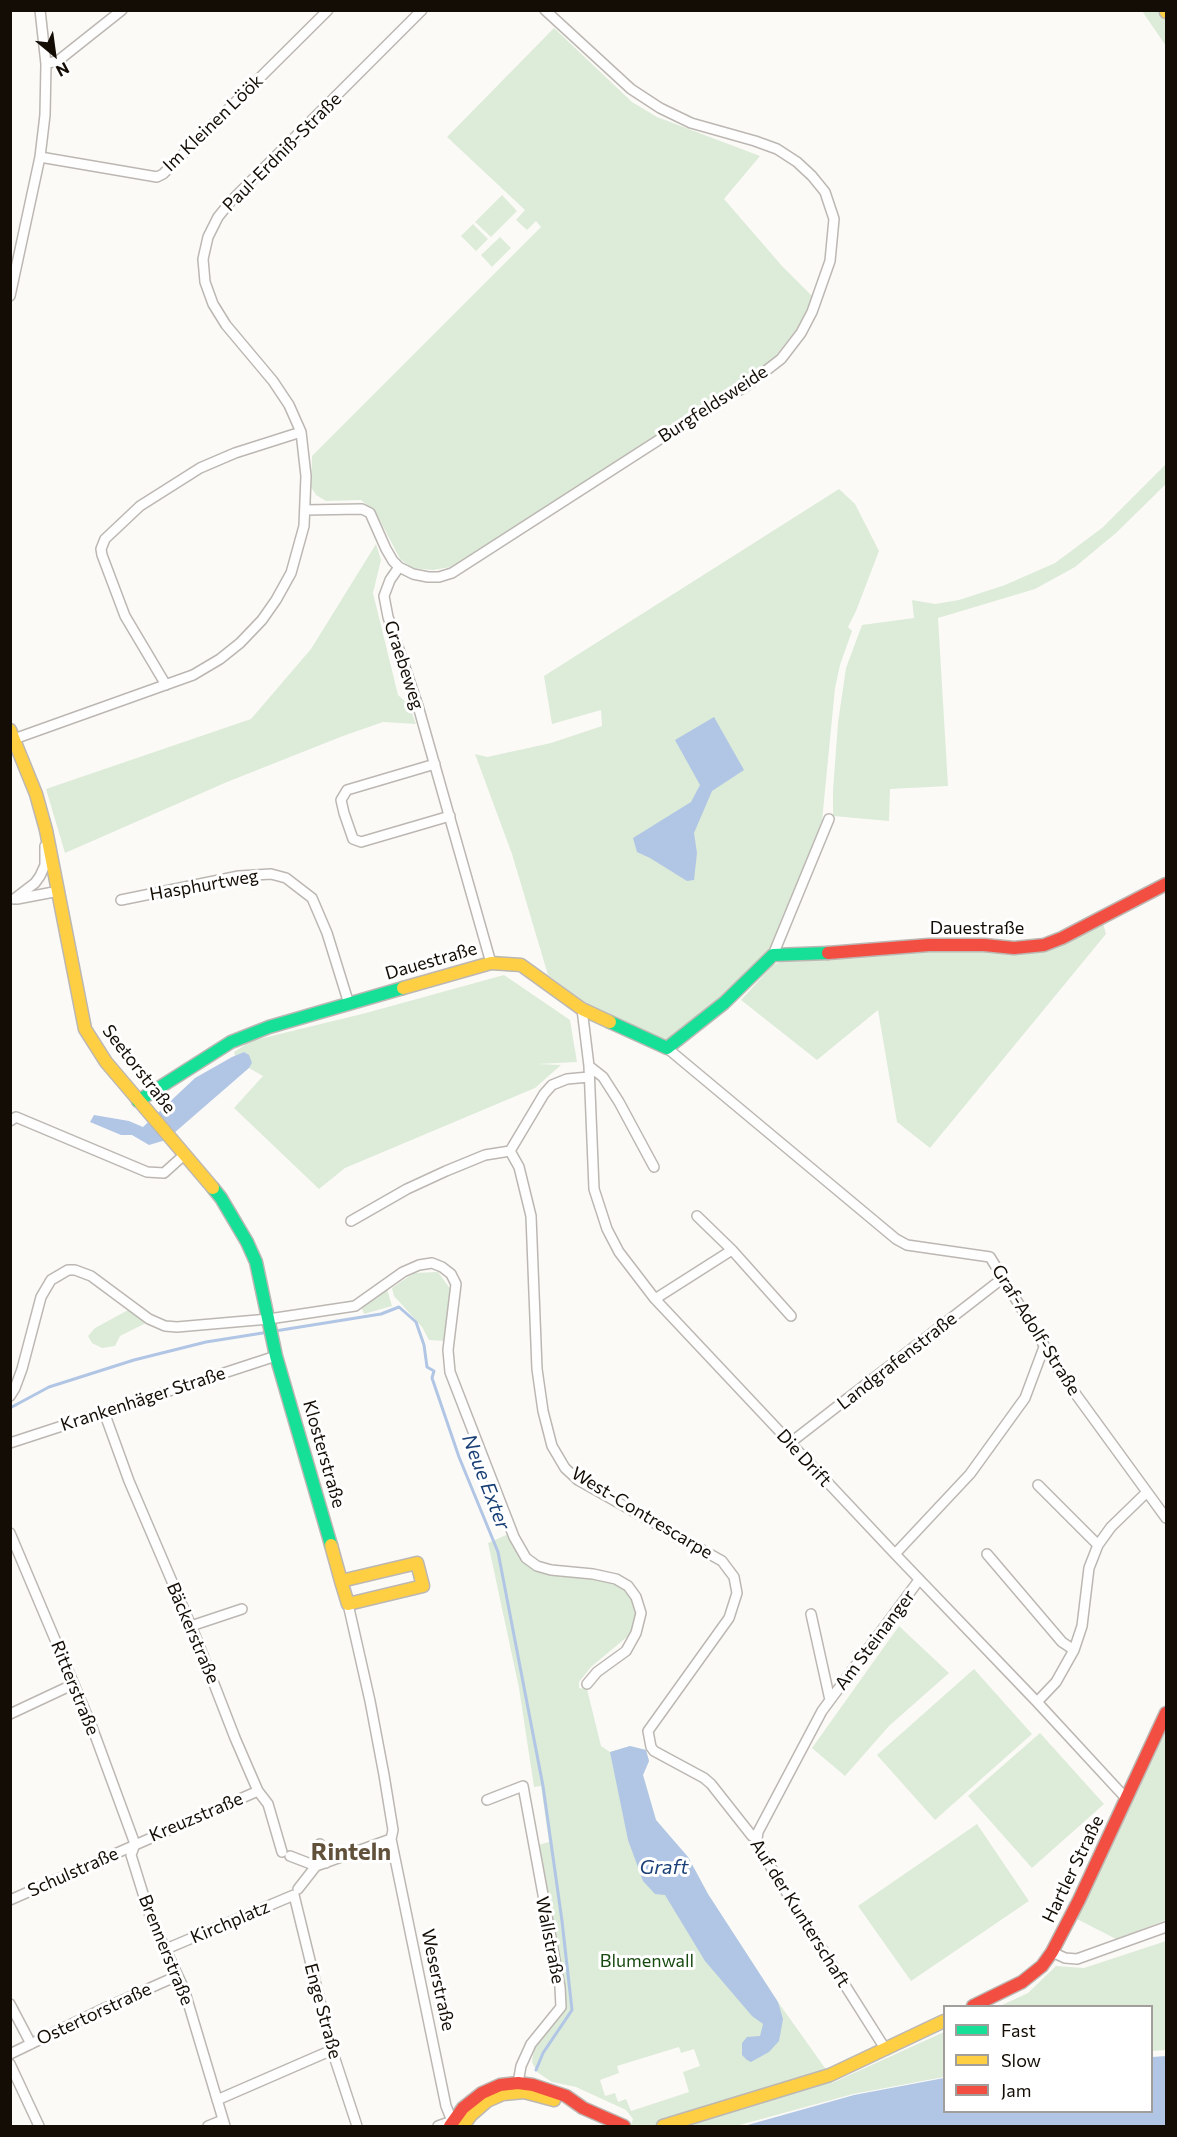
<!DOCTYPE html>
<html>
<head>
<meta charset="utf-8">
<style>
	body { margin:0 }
	#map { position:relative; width:1177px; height:2137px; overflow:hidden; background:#fcfaf7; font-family:Commissioner,sans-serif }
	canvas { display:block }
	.frame { position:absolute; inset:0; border:12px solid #130d05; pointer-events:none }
	.legend { position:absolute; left:943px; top:2005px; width:210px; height:108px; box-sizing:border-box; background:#fff; border:2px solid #a19e9b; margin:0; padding:8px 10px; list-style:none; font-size:18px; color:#130d05 }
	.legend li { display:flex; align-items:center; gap:12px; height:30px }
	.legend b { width:30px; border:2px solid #a19e9b }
	.north { position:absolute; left:24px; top:24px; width:60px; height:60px; -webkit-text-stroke:4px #fff; paint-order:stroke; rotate:151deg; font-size:16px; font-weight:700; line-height:24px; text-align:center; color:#130d05 }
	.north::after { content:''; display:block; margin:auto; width:21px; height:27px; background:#130d05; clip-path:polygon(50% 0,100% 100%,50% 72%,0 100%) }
</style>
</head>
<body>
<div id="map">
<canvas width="1177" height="2137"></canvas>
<div class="frame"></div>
<ul class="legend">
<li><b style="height:8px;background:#16e098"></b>Fast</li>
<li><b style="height:8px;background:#ffcf43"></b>Slow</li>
<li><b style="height:8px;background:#f24e42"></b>Jam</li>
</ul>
<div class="north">N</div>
</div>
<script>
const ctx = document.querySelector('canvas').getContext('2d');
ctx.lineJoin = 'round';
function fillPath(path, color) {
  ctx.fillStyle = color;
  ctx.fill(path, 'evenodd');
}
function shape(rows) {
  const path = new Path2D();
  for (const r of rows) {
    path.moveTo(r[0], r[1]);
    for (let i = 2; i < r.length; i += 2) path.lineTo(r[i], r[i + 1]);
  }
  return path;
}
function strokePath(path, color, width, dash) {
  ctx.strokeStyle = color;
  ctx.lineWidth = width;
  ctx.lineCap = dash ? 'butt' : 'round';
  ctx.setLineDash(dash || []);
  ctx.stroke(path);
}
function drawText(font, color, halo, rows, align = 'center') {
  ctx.font = font + ' Commissioner,sans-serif';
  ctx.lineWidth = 6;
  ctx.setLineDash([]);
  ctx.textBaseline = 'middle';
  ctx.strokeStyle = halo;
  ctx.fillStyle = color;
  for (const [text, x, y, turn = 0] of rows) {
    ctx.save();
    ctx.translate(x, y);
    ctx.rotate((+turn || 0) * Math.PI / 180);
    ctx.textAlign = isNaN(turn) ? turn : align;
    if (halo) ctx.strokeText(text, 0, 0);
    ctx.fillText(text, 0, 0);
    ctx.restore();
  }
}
fillPath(shape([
	[1142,11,1166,11,1166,47,1164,43],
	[554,28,632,102,657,117,760,156,724,199,782,266,813,297,798,327,773,359,753,373,451,567,433,570,412,568,400,559,376,513,361,500,326,501,316,495,311,487,312,456,541,227,536,221,527,230,516,220,525,210,447,137],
	[502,195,517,211,491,237,475,222],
	[473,224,488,239,476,251,461,236],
	[500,237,511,248,492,267,481,255],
	[1166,464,1166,484,1116,533,1075,567,1035,589,938,618,948,786,890,789,889,821,833,816,833,790,838,723,846,668,862,625,914,618,912,600,935,604,959,600,1005,585,1055,563,1102,528],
	[839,489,855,504,879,551,856,611,848,627,852,631,840,665,835,688,822,821,769,951,710,1009,675,1037,665,1039,615,1018,589,1005,548,975,512,854,475,754,487,757,551,743,602,726,601,710,552,724,544,676],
	[376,544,381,560,373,593,398,695,409,705,416,724,383,722,343,736,227,782,65,853,46,789,251,719,311,649],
	[1102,920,1106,934,930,1148,897,1122,878,1010,817,1060,741,1000,773,965,783,961,958,950,1012,953],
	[504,975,570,1020,577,1062,537,1064,561,1065,535,1088,345,1168,319,1189,234,1108,263,1076,249,1068,252,1063,244,1052,235,1056,234,1052,251,1041,366,1013],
	[438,1272,451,1290,444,1341,429,1340,422,1327,394,1296,392,1288,414,1273],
	[387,1289,392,1306,364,1314,361,1306],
	[130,1309,148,1322,120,1336,115,1346,102,1348,92,1343,88,1336,95,1328],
	[513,1532,537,1566,615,1581,637,1600,641,1616,634,1631,591,1667,579,1682,579,1688,587,1689,601,1746,610,1752,630,1746,646,1750,649,1761,643,1775,656,1820,688,1857,708,1894,778,2002,830,2075,832,2083,944,2032,944,2077,853,2094,736,2126,631,2126,633,2119,626,2110,576,2087,552,2082,537,2072,532,2062,535,2043,563,2010,538,1845,549,1842,541,1786,534,1787,519,1688,488,1543],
	[679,2047,681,2053,694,2049,700,2066,683,2072,689,2092,631,2111,626,2099,618,2102,615,2093,605,2096,600,2080,619,2073,617,2066],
	[899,1626,949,1673,889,1726,845,1776,812,1748],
	[974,1669,1032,1734,935,1820,877,1755],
	[1166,1731,1166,1920,1116,1939,1077,1919],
	[1040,1733,1104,1804,1032,1868,968,1796],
	[977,1824,1029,1901,911,1981,858,1906],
	[1166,1941,1166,2050,1152,2051,1152,2006,1000,2006,1028,1993,1056,1966,1084,1968]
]), '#ddebd9');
fillPath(shape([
	[714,717,744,770,712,791,694,833,697,853,694,880,687,881,650,858,637,852,633,838,691,802,700,785,675,740],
	[244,1052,249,1055,252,1063,249,1068,166,1140,149,1145,132,1135,121,1135,90,1122,94,1115,129,1121,143,1127,195,1078,232,1057],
	[630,1746,646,1750,649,1761,643,1775,656,1820,688,1857,708,1894,778,2002,783,2019,779,2041,769,2052,751,2062,747,2060,742,2055,742,2043,747,2037,760,2036,763,2024,752,2016,705,1961,665,1895,655,1894,643,1881,628,1840,610,1752],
	[1166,2056,1166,2126,744,2126,854,2095,944,2078,944,2112,1152,2112,1152,2057]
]), '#b1c6e5');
strokePath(shape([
	[275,1331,381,1314,399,1307,416,1322,424,1345,427,1367,434,1371,432,1378,459,1457,498,1552,543,1786,562,1921,572,2010,543,2053,536,2070],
	[10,1408,49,1387,134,1360,206,1342,269,1332]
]), '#b1c6e5', 3);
const street = shape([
	[46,64,59,60,122,10],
	[40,157,157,177,163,174,328,10],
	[10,296,40,157,45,115,46,64,40,10],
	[305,510,362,509,370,513,386,549,393,561,399,567,413,574,428,577,439,577,452,573,713,405,745,387,781,359,801,333,812,312,830,261,834,219,825,192,812,176,797,162,777,149,755,141,691,123,660,108,631,89,545,10],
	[399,567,390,580,384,596,388,617,418,706,491,963],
	[166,685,125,616,102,555,101,549,105,539,140,506,200,468,235,453,301,432],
	[14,739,193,675,220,659,240,643,262,620,276,600,291,573,304,526,306,476,301,432,289,405,273,381,226,325,213,304,205,282,203,259,208,237,218,217,231,201,422,10],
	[435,764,347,790,341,800,344,813,353,839,361,842,450,816],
	[14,899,35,883,40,876,45,865,45,846],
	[17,899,59,891],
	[121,900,239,876,271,874,286,878,312,898,327,933,349,1004],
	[773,955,829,819],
	[582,1009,589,1066,594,1189,607,1229,619,1252,655,1299,895,1554,1037,1702,1122,1794,1127,1797],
	[667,1048,896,1239,907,1245,990,1257,1064,1378,1166,1518],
	[589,1066,603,1077,619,1102,654,1167],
	[10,1121,16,1117,147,1172,164,1173,184,1155],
	[510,1151,519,1167,531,1216,537,1369,543,1411,552,1446,565,1468,578,1480,722,1561,734,1577,737,1593,729,1618,648,1731,651,1747,654,1751,704,1778,711,1784,752,1836,757,1839,759,1848,798,1911,886,2050],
	[510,1151,544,1094,552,1085,567,1079,589,1077],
	[697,1216,732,1250],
	[351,1221,407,1189,446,1171,485,1155,510,1151],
	[655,1299,732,1250,791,1316],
	[10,1396,15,1388,22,1369,41,1297,51,1280,68,1270,75,1270,91,1276,149,1319,165,1326,177,1327,269,1319,355,1306,403,1272,419,1265,432,1263,442,1267,451,1274,456,1284,448,1350,450,1372,514,1537,526,1558,537,1566,551,1570,593,1574,616,1579,628,1586,636,1597,641,1613,636,1633,626,1651,597,1672,587,1684],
	[104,1412,129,1481,197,1640,235,1738,258,1791,268,1804,282,1852],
	[10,1443,276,1356],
	[790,1443,1003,1278],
	[1038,1485,1098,1545],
	[10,1533,92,1727,135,1844],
	[895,1554,970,1474,1025,1398,1044,1347],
	[987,1554,1062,1642,1074,1650],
	[348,1604,370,1701,384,1775,393,1830,391,1839,446,2106,452,2121,438,2126],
	[811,1614,830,1700],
	[191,1626,242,1609],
	[1037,1702,1056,1682,1074,1650,1082,1626,1089,1568,1098,1545,1111,1527,1147,1492],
	[10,1714,74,1684],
	[487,1800,523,1786,560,1987,561,2007,531,2044,521,2066,518,2083],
	[757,1839,758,1832,822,1711,919,1580],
	[135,1844,131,1855,150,1916,184,1989,225,2126],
	[320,1844,326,1863],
	[290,1856,316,1866],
	[298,1889,316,1866,391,1839],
	[10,1900,258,1791],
	[166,1949,294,1895,332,2050,357,2126],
	[1052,1952,1065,1958,1077,1959,1166,1927],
	[10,2004,31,2044],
	[10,2054,105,2008,168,1980,179,1978],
	[10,2064,39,2126],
	[217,2100,332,2050],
	[208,2126,223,2120]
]);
const fast = shape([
	[610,1022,667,1048,724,1003,773,955,828,953],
	[138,1101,231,1042,269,1027,403,988],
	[213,1188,221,1198,247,1242,256,1262,276,1356,331,1545]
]);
const slow = shape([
	[1166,10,1166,12],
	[10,730,36,794,46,830,85,1029,106,1062,213,1188],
	[403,988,491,963,521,965,582,1009,610,1022],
	[331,1545,341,1581,348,1604,423,1586,417,1563,341,1581],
	[463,2126,471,2115,487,2101,503,2094,524,2092,554,2100],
	[663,2126,830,2075,944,2021]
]);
const jam = shape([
	[828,953,929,945,984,945,1014,948,1044,945,1062,938,1166,884],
	[973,2006,1022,1982,1042,1966,1052,1952,1079,1900,1166,1713],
	[450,2126,463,2108,482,2093,500,2085,518,2083,533,2085,566,2096,583,2108,624,2126]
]);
strokePath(street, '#bcb7b2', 12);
strokePath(fast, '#bcb7b2', 15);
strokePath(slow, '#bcb7b2', 15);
strokePath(jam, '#bcb7b2', 15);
strokePath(street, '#fffefe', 9);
strokePath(fast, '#16e098', 12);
strokePath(slow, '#ffcf43', 12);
strokePath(jam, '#f24e42', 12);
drawText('18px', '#130d05', '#fff', [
	["Im Kleinen Löök",213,123,-44],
	["Paul-Erdniß-Straße",282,152,-45],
	["Burgfeldsweide",713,404,-33],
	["Graebeweg",404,665,72],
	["Hasphurtweg",204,885,-10],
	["Dauestraße",977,928],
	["Dauestraße",431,961,-16],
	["Seetorstraße",139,1069,52],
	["Graf-Adolf-Straße",1036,1330,58],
	["Landgrafenstraße",897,1361,-38],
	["Krankenhäger Straße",143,1399,-18],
	["Klosterstraße",324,1454,74],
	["Die Drift",804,1458,47],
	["West-Contrescarpe",642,1513,31],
	["Bäckerstraße",193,1633,67],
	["Am Steinanger",875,1640,-53],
	["Ritterstraße",75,1688,68],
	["Kreuzstraße",196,1817,-23],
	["Hartler Straße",1073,1869,-64],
	["Schulstraße",73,1872,-24],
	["Auf der Kunterschaft",800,1913,58],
	["Kirchplatz",230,1922,-23],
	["Wallstraße",550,1940,79],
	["Brennerstraße",166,1950,68],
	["Weserstraße",438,1980,78],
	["Enge Straße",323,2011,75],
	["Ostertorstraße",94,2014,-25]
]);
drawText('18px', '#174a0f', '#fff', [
	["Blumenwall",647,1961]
]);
drawText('italic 20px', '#1a4077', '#fff', [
	["Neue Exter",486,1482,69],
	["Graft",664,1867]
]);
drawText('bold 24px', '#61513b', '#fff', [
	["Rinteln",351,1852]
]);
</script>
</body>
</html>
